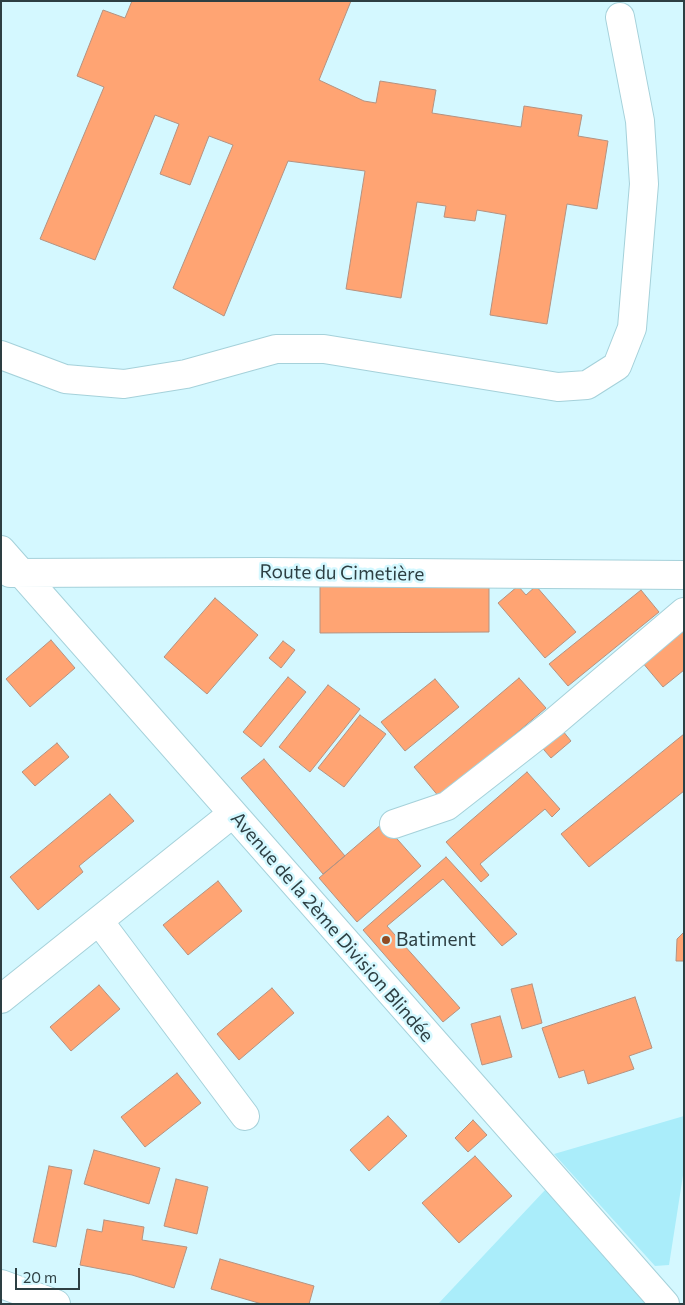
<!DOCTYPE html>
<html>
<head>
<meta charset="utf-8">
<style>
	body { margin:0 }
	#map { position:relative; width:685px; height:1305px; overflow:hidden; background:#d4f8ff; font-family:Commissioner,sans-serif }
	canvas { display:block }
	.frame { position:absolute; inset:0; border:2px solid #2d3f43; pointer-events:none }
	.scale { position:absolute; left:15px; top:1268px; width:65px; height:22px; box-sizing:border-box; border:2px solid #2d3f43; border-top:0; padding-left:6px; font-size:15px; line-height:18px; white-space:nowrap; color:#2d3f43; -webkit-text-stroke:4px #d4f8ff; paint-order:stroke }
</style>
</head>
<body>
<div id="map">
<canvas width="685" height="1305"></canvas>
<div class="frame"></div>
<div class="scale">20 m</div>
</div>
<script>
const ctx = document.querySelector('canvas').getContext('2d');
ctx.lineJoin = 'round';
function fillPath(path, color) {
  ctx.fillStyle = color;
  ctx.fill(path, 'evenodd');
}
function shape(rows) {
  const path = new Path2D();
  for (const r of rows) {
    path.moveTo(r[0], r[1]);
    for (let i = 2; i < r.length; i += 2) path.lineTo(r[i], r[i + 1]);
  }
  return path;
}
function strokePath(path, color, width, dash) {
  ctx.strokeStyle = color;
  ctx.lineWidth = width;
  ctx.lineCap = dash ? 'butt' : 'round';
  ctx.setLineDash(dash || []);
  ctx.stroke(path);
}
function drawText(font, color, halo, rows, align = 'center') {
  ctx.font = font + ' Commissioner,sans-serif';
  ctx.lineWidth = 5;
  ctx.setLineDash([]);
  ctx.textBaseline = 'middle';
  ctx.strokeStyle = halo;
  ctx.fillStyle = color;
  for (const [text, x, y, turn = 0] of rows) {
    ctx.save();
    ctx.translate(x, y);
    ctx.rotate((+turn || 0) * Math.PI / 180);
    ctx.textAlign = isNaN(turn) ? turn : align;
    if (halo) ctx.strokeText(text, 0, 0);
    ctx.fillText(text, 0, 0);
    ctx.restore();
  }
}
fillPath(shape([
	[684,1116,684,1169,669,1265,655,1266,554,1154],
	[546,1189,651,1304,438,1304]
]), '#aaedfa');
const building = shape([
	[132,1,351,1,319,80,364,101,376,103,380,81,436,90,432,113,521,127,524,106,582,115,578,136,608,141,597,209,567,204,547,324,490,315,506,215,477,210,475,221,444,217,446,206,417,202,401,298,346,289,365,171,288,161,224,316,173,288,233,145,209,136,190,185,160,174,179,124,155,115,95,260,40,239,104,87,77,76,103,10,125,18,132,1],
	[489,584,489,632,320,633,320,585,489,584],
	[518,586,526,595,536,586,576,632,545,658,498,603,518,586],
	[641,590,659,612,568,686,549,664,641,590],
	[215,598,258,635,207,694,164,657,215,598],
	[684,628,684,670,663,687,642,662,684,628],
	[51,640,75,668,30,707,6,679,51,640],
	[283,641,295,650,281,668,269,658,283,641],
	[288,677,306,692,261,747,243,732,288,677],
	[519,678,546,708,440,798,414,767,519,678],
	[435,679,459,707,405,751,381,722,435,679],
	[328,685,360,709,310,772,279,747,328,685],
	[360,715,386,734,344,787,318,768,360,715],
	[558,725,571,741,551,758,538,743,558,725],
	[684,734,684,791,589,867,561,834,684,734],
	[57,743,69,757,35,786,22,772,57,743],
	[264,759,345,856,323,874,241,778,264,759],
	[527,772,560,809,552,817,545,809,480,864,489,875,481,882,446,842,527,772],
	[110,794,134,821,79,866,83,872,38,910,10,877,110,794],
	[383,823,421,866,357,922,319,878,383,823],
	[446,857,517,934,502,946,443,879,387,926,460,1008,443,1022,363,930,446,857],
	[218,881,242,911,188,955,163,925,218,881],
	[684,932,684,961,676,961,677,939,684,932],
	[532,984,542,1023,522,1029,511,989,532,984],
	[99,985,120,1009,71,1051,50,1027,99,985],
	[272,988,294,1013,239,1060,217,1034,272,988],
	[635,997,652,1048,629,1056,634,1069,588,1084,584,1070,559,1078,542,1028,635,997],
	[500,1016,512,1057,482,1065,471,1024,500,1016],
	[177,1073,201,1103,145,1147,121,1117,177,1073],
	[388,1116,407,1136,369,1171,350,1150,388,1116],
	[473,1120,487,1135,468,1152,455,1138,473,1120],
	[94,1150,160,1168,149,1204,84,1184,94,1150],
	[475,1156,512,1196,459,1243,422,1203,475,1156],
	[49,1166,72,1170,56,1247,33,1242,49,1166],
	[176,1179,208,1187,197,1234,164,1226,176,1179],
	[104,1220,144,1227,142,1240,187,1247,174,1288,132,1275,80,1265,87,1229,102,1232,104,1220],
	[220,1259,314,1286,309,1304,262,1304,211,1289,220,1259]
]);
fillPath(building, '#ffa473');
strokePath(building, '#b49281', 1);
const minor = shape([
	[1,355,65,379,124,384,186,374,276,349,324,349,558,387,587,385,617,366,632,328,644,184,640,121,620,17],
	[1,550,665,1304],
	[10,573,265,572,684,575],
	[394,824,447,806,552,724,684,612],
	[99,921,245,1116],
	[1,999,232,814],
	[1,1284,56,1304]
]);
strokePath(minor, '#a5d1da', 30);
strokePath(minor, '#fff', 28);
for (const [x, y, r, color] of [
	[386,940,5,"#914b23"]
]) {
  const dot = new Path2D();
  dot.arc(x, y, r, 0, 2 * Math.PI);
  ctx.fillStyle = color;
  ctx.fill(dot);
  strokePath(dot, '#d4f8ff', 2);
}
drawText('19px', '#2d3f43', '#d4f8ff', [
	["Route du Cimetière",342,573,1],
	["Avenue de la 2ème Division Blindée",332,927,49]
]);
drawText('19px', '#2d3f43', '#d4f8ff', [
	["Batiment",396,940]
], 'left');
</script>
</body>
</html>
